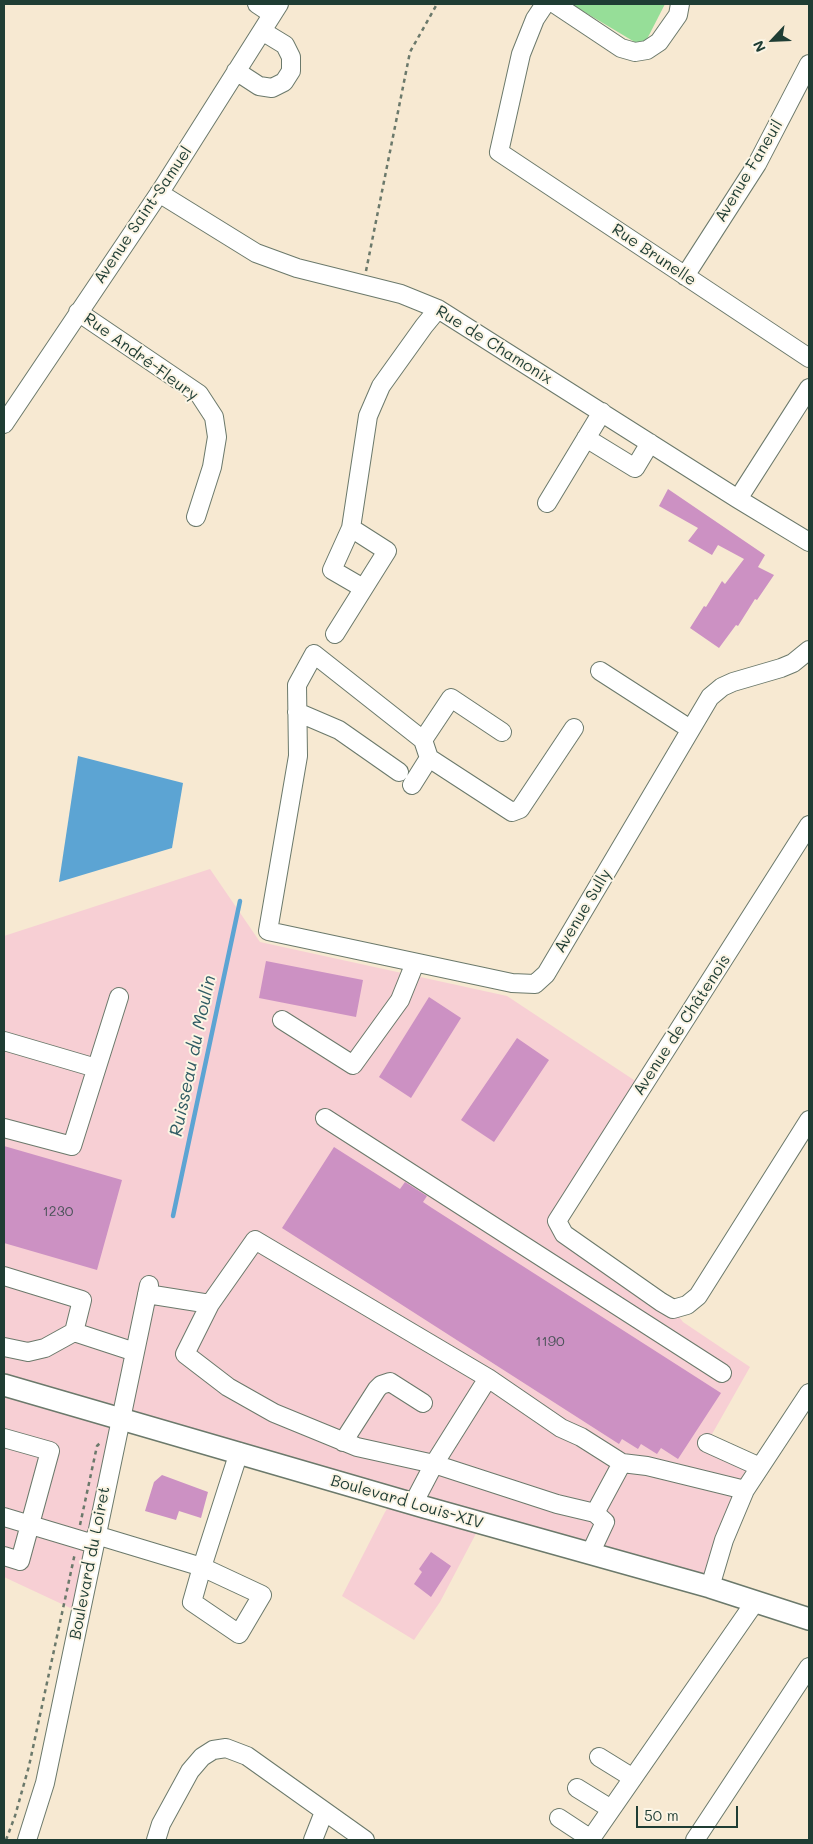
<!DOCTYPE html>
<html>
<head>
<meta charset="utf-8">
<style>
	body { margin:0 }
	#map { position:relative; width:813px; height:1844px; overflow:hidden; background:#f7e9d2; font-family:Mali,sans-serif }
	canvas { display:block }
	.frame { position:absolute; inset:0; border:5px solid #1f3d34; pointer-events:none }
	.north { position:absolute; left:748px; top:15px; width:50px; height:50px; -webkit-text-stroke:4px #fcf5e5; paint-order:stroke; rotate:245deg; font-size:14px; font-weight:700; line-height:20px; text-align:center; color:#1f3d34 }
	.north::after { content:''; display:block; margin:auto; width:18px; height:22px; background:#1f3d34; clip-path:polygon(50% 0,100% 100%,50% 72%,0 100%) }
	.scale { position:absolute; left:636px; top:1806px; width:102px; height:22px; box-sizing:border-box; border:2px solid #1f3d34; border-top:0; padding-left:6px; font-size:15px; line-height:18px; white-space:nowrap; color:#1f3d34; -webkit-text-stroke:4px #fcf5e5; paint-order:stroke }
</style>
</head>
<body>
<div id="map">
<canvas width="813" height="1844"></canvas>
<div class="frame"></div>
<div class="north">N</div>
<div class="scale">50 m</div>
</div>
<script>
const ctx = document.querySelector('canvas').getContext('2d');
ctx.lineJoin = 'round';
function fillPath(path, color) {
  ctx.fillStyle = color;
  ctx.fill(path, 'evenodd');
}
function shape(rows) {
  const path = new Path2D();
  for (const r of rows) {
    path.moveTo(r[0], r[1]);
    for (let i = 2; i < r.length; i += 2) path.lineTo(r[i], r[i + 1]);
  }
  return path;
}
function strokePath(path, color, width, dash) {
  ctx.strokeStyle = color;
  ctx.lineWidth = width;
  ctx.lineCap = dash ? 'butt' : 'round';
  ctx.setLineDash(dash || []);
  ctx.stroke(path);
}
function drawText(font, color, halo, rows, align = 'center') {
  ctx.font = font + ' Mali,sans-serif';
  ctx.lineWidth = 4;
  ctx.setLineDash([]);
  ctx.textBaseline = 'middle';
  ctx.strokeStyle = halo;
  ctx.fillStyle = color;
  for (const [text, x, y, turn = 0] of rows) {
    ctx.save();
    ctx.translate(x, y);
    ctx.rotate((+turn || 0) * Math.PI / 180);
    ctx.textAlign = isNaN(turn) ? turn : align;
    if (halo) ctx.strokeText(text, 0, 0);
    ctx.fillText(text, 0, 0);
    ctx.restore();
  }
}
fillPath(shape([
	[210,869,260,942,507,996,643,1086,557,1221,673,1309,683,1322,750,1367,707,1443,760,1467,710,1587,481,1524,440,1602,414,1640,342,1596,385,1512,394,1499,120,1419,81,1613,4,1577,4,936]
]), '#f7cfd4');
fillPath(shape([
	[571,4,665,4,646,41,638,44]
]), '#96de98');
fillPath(shape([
	[78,756,183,783,172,848,59,882]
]), '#5ca4d3');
strokePath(shape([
	[173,1216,240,901]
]), '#5ca4d3', 4.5);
fillPath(shape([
	[668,489,765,555,758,567,774,575,757,600,755,599,738,626,736,625,719,648,690,628,704,606,706,607,722,581,725,584,744,559,718,545,712,555,688,541,698,528,659,506],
	[266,961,363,980,356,1017,259,998],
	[429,997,461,1018,411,1098,379,1077],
	[517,1038,549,1060,494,1142,461,1120],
	[4,1146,122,1180,97,1270,4,1243],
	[334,1147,400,1189,405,1182,427,1196,423,1202,432,1208,721,1393,678,1459,661,1448,657,1454,641,1444,638,1449,622,1439,619,1444,282,1228],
	[162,1475,208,1492,201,1518,179,1511,176,1520,145,1511,154,1482],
	[431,1552,451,1566,431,1597,414,1584,422,1572,419,1569]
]), '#cc91c3');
const minor = shape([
	[257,4,272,14],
	[545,4,535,19,521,54,499,152,809,358],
	[555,4,621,48,635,52,647,50,659,42,678,15,680,4],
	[236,71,259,86,272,88,284,82,291,71,291,57,285,45,262,31],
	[159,193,256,253,297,268,401,294,438,309,738,499,809,542],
	[685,276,757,164,809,64],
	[78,312,199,394,214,417,217,437,212,467,196,517],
	[4,424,162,189,279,4],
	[586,438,635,468,650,443],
	[738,499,809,388],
	[547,503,602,412],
	[351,528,332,570,363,588],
	[335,634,387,551,351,528,368,416,381,386,424,326,438,309],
	[600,671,690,729],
	[297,712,339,730,399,772],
	[574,728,520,809,512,812,429,758,423,740,314,654,297,685,298,756,268,931,512,983,535,984,546,974,710,697,722,687,733,682,781,668,793,663,809,650],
	[423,740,451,698,502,732],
	[412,785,429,758],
	[809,825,557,1221,564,1234,661,1302,673,1309,687,1305,698,1296,809,1120],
	[282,1020,353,1065,400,1000,415,963],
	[4,1041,96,1068],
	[325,1118,722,1373],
	[4,1128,72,1146,119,997],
	[4,1276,82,1300,74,1332,135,1352],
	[147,1294,210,1304,255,1240,488,1378,561,1428,581,1437,622,1463,647,1466,745,1490],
	[210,1304,185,1354,228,1387,274,1413,357,1447,434,1464,557,1504,595,1513,605,1522,590,1554],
	[4,1347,28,1352,45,1348,74,1332],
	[4,1438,50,1451,20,1561,4,1556],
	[343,1442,377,1389,381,1385,390,1382,423,1403],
	[707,1443,760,1467],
	[413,1504,434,1464,488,1378],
	[595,1513,622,1463],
	[4,1517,94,1544],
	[96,1535,202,1567,239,1452],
	[202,1567,262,1595,239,1634,192,1602,202,1567],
	[710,1587,724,1540,745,1490,809,1393],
	[599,1757,633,1778],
	[577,1788,611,1809],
	[559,1818,591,1839],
	[27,1840,45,1783,149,1285],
	[156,1840,161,1824,190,1771,202,1757,213,1750,226,1748,247,1756,365,1840],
	[313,1840,324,1812],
	[590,1840,755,1602],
	[695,1840,809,1667]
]);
const major = shape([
	[4,1385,424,1507,710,1587,809,1619]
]);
strokePath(minor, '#6b796b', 20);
strokePath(major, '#6b796b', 24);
strokePath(shape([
	[366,271,410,52,437,4],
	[80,1525,97,1446,100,1443],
	[6,1840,15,1816,29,1766,75,1553]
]), '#6b796b', 2.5, [4, 4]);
strokePath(minor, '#fff', 18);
strokePath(major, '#fff', 21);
drawText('14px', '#4a5258', null, [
	["1230",58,1212],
	["1190",550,1342]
]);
drawText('16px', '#1f3d34', '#fcf5e5', [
	["Avenue Faneuil",749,171,-59],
	["Avenue Saint-Samuel",143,215,-56],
	["Rue Brunelle",654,255,34],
	["Rue de Chamonix",494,345,32],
	["Rue André-Fleury",141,357,36],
	["Avenue Sully",583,911,-59],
	["Avenue de Châtenois",682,1025,-57],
	["Boulevard Louis-XIV",407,1502,16],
	["Boulevard du Loiret",90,1563,-79]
]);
drawText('italic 18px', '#315c64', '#fcf5e5', [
	["Ruisseau du Moulin",193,1056,-78]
]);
</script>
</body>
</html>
